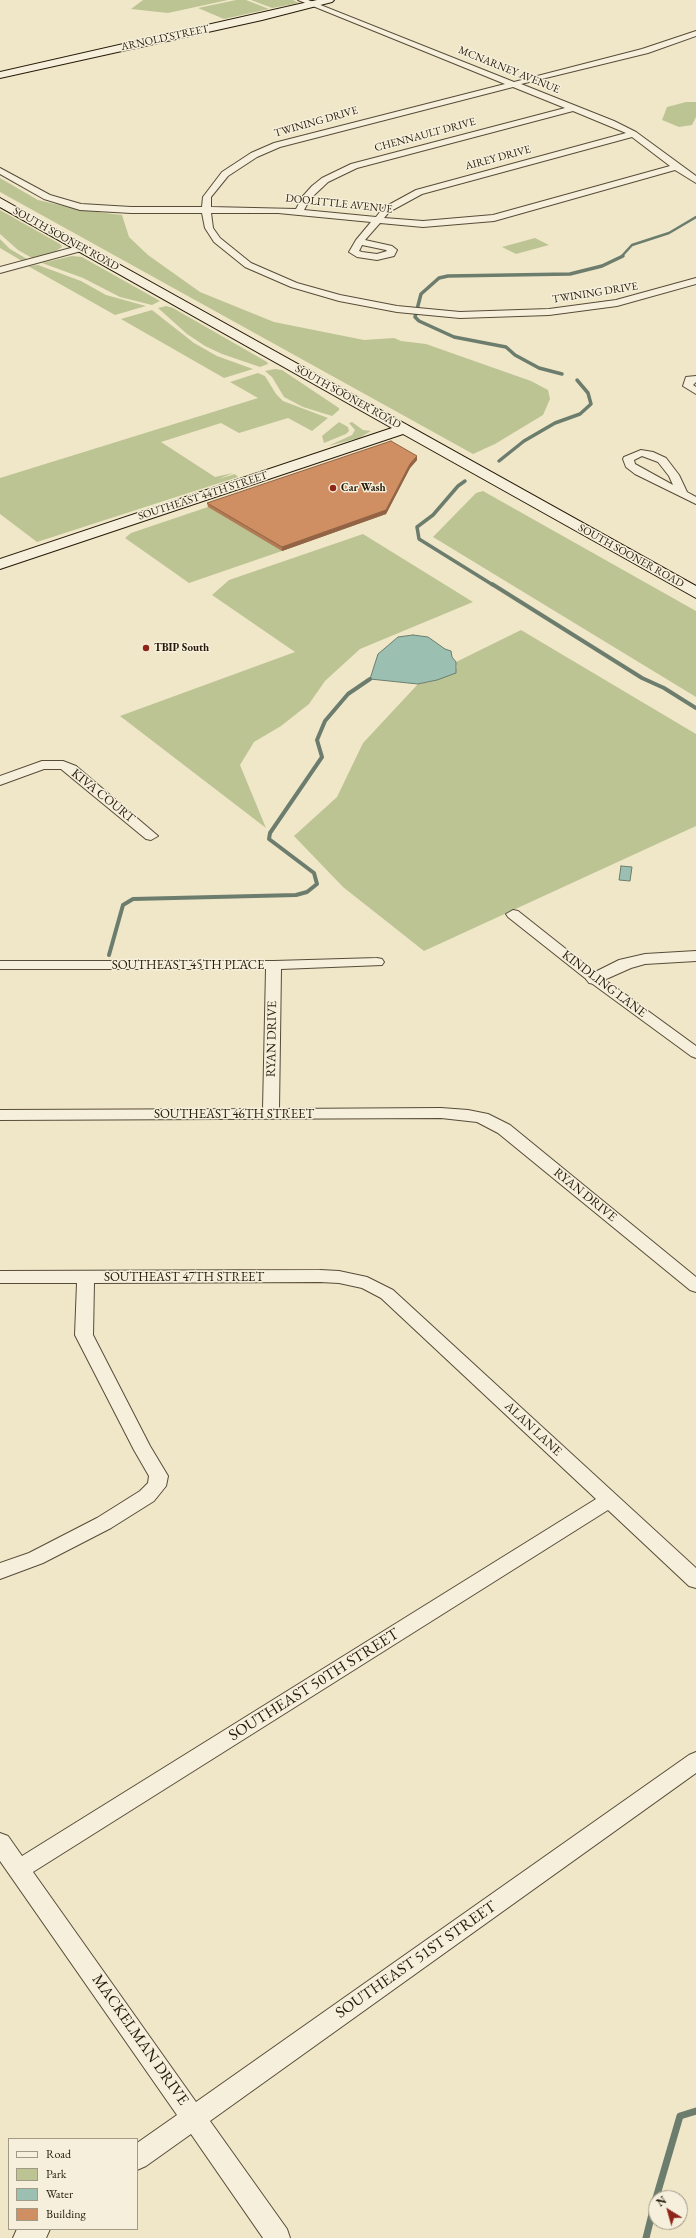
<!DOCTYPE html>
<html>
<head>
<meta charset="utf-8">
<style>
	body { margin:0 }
	#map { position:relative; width:696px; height:2238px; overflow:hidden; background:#f0e7c9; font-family:"EB Garamond",serif }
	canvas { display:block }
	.legend { position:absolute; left:8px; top:2138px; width:130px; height:92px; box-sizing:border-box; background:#f5efdc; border:1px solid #a29987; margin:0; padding:5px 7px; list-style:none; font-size:12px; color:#261907 }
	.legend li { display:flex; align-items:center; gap:8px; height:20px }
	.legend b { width:20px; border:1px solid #a29987 }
	.north { position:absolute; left:648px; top:2190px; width:40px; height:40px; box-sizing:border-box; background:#f5efdc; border:1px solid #a29987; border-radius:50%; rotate:323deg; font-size:11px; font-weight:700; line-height:16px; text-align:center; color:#261907 }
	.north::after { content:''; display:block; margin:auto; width:14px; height:18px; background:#8f2418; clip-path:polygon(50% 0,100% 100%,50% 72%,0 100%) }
</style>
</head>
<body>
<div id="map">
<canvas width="696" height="2238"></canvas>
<ul class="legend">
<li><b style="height:5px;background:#f5efdc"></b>Road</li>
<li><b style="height:11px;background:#bdc494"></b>Park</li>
<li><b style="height:11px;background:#9bc0b2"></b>Water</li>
<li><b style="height:11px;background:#d08f63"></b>Building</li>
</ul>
<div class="north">N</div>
</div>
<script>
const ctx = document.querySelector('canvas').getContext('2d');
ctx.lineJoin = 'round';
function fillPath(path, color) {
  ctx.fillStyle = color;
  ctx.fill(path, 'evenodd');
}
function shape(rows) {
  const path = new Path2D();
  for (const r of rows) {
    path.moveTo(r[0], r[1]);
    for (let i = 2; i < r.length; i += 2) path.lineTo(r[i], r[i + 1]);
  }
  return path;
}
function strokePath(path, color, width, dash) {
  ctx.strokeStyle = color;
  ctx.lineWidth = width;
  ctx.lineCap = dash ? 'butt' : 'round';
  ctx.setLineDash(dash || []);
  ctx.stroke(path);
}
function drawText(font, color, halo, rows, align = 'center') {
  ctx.font = font + ' "EB Garamond",serif';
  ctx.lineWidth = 3;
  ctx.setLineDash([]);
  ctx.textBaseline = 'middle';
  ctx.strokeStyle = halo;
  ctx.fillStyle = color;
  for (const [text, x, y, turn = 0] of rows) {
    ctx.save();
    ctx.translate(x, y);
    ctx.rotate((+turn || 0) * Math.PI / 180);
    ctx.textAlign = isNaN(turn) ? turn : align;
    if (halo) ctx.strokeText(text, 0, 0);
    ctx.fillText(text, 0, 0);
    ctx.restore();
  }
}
fillPath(shape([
	[143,0,228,0,168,13,131,9],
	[236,0,246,0,269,9,224,19,198,8],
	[251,0,293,0,299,3,272,8],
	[686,102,696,102,696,117,692,125,679,127,662,120,667,107],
	[0,178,38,200,81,210,122,215,129,237,148,255,200,292,274,322,364,340,394,338,401,341,426,344,531,381,548,390,550,399,543,415,495,444,473,454,0,192],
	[0,210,60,244,62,247,56,251,32,258,18,250,0,234],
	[535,238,549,245,516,254,502,247],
	[0,239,10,249,27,259,22,261,0,248],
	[72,256,82,257,160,301,152,305,120,297,83,278,42,263],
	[38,265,81,281,106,295,146,306,115,315,28,266],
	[166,306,173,308,267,362,268,364,260,367,222,354,205,346,187,334,158,308],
	[152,310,194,343,217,356,253,369,224,378,121,319],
	[275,369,282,370,339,408,339,410,332,416,303,407,284,397,272,377,265,371],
	[258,373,265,376,276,394,283,401,328,418,312,431,288,418,239,433,221,423,161,442,215,477,233,473,219,479,235,474,238,477,37,542,0,514,0,478,258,398,230,382],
	[339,422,348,427,349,431,346,434,324,443,322,436],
	[352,422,363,430,371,431,359,438,328,446,352,435,355,430,349,423],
	[391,445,417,460,410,468,386,514,282,551,189,583,125,538,131,533],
	[483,491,696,611,696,697,433,537,476,493],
	[363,534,473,602,360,649,325,681,309,704,281,726,254,742,240,765,266,828,120,716,295,652,212,595,229,580],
	[521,630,696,734,696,826,424,951,343,887,294,836,337,797,363,743,418,684,430,682,457,668,456,662]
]), '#bdc494');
const water = shape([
	[413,635,428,637,445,649,451,651,452,657,456,662,456,673,437,680,418,684,370,679,378,654,398,637,413,635],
	[621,866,632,867,630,881,619,880,621,866]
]);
fillPath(water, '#9bc0b2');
strokePath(water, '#6c7d6e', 1);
strokePath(shape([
	[621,257,632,245,669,233,696,217]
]), '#6c7d6e', 2.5);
strokePath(shape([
	[562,374,539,368,515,355,506,347,454,337,419,321,415,317,421,294,439,278,448,276,570,274,602,266,623,256],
	[499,461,524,441,555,423,580,414,591,404,588,393,577,380],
	[465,481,458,486,433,515,417,527,419,539,493,585]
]), '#6c7d6e', 3.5);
strokePath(shape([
	[492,584,642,678,664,688,696,708],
	[109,955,123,905,133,899,296,895,307,892,317,884,314,873,269,839,270,833,322,757,317,740,325,721,348,694,370,679]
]), '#6c7d6e', 4);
strokePath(shape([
	[656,2198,680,2116,696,2111],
	[646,2238,656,2198]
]), '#6c7d6e', 7);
const minor = shape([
	[298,0,308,0,514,82,642,49,696,31,696,36,648,53,521,84,614,121,636,132,696,176,696,183,675,170,494,221,423,227,380,223,365,240,392,246,397,250,394,256,377,260,357,257,349,252,356,240,371,222,278,213,211,213,213,228,220,238,251,263,297,283,340,295,397,306,460,312,549,309,616,300,696,278,696,284,617,306,549,315,460,318,397,312,339,301,291,287,245,267,214,242,205,228,202,213,131,213,80,210,44,199,0,174,0,168,50,195,81,204,131,207,202,207,203,197,222,172,251,153,274,143,505,84,298,0],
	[513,87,565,108,351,164,322,178,312,186,303,196,296,209,211,207,211,197,228,176,257,157,280,147,513,87],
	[573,111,626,133,416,190,383,208,376,217,304,210,310,199,328,182,357,168,573,111],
	[632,137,670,166,493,215,423,221,384,218,389,212,422,194,632,137],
	[362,245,386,250,387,251,377,254,362,252,359,251,362,245],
	[82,245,87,248,85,250,0,273,0,267,82,245],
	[696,376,696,382,693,385,696,387,696,394,683,386,686,377,696,376],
	[641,450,653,452,666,458,679,475,687,492,696,497,696,504,635,474,626,467,623,459,624,457,641,450],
	[642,456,658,462,669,476,673,485,635,464,634,460,642,456],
	[42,761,63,761,76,766,158,836,151,840,146,839,61,769,44,769,0,785,0,776,42,761],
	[513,910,518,911,600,976,696,1046,696,1058,691,1056,590,982,508,917,506,914,513,910],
	[377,958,382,959,384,962,382,965,281,969,279,1109,441,1108,468,1110,488,1114,510,1125,696,1277,696,1292,690,1290,498,1133,477,1122,441,1118,0,1120,0,1110,263,1109,266,969,0,969,0,961,274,961,377,958],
	[320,1270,339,1271,367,1277,393,1290,696,1568,696,1588,689,1586,608,1510,33,1872,196,2102,689,1755,696,1752,696,1773,210,2121,287,2229,290,2238,263,2238,191,2134,146,2166,137,2170,137,2143,177,2115,0,1861,0,1833,8,1836,22,1856,596,1499,381,1298,362,1288,339,1283,320,1282,94,1283,93,1335,150,1446,168,1476,166,1486,154,1501,111,1528,43,1563,0,1579,0,1563,29,1553,97,1518,140,1491,148,1483,149,1476,134,1450,75,1335,77,1283,0,1283,0,1271,320,1270],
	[17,2229,50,2229,46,2238,13,2238,17,2229]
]);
const tertiary = shape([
	[696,951,696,961,645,964,631,968,595,984,589,983,586,979,589,975,619,960,645,954,696,951]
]);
const secondary = shape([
	[317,0,334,0,332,2,262,20,0,78,0,72,317,0],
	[0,198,696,586,696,598,403,434,0,569,0,559,392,428,0,207,0,198]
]);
strokePath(minor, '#584c38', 2);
strokePath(tertiary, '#584c38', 2);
strokePath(secondary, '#261907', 2);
fillPath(minor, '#f5efdc');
fillPath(tertiary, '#f5efdc');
fillPath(secondary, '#f5efdc');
fillPath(shape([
	[417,460,410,468,386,514,282,551,208,507,207,503]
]), '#b37b55');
fillPath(shape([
	[417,456,417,460,410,468,386,514,282,551,282,547]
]), '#926445');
const building = shape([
	[391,441,417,456,410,464,386,510,282,547,207,503,391,441]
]);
fillPath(building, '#d08f63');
strokePath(building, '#926445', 1);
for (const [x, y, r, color] of [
	[333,488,4,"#8f2418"],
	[146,648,4,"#8f2418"]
]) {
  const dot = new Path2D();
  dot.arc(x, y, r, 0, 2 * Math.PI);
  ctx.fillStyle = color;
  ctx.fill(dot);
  strokePath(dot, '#f5efdc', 1.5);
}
drawText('11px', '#261907', '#f5efdc', [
	["ARNOLD STREET",165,38,-12],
	["MCNARNEY AVENUE",509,70,22],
	["TWINING DRIVE",316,122,-16],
	["CHENNAULT DRIVE",425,135,-15],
	["AIREY DRIVE",498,158,-15],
	["DOOLITTLE AVENUE",339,204,6],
	["SOUTH SOONER ROAD",66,239,29],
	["TWINING DRIVE",595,293,-9],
	["SOUTH SOONER ROAD",348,397,29],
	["SOUTHEAST 44TH STREET",203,496,-18],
	["SOUTH SOONER ROAD",631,556,29]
]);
drawText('bold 11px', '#261907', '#f5efdc', [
	["Car Wash",341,488],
	["TBIP South",154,648]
], 'left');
drawText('13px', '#261907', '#f5efdc', [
	["KIVA COURT",103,796,39],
	["SOUTHEAST 45TH PLACE",188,965],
	["KINDLING LANE",604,984,37],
	["RYAN DRIVE",272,1039,-89],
	["SOUTHEAST 46TH STREET",234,1114],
	["RYAN DRIVE",585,1195,39],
	["SOUTHEAST 47TH STREET",184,1277],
	["ALAN LANE",533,1429,43]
]);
drawText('16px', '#261907', '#f5efdc', [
	["SOUTHEAST 50TH STREET",314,1685,-32],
	["SOUTHEAST 51ST STREET",416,1960,-35],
	["MACKELMAN DRIVE",140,2040,55]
]);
</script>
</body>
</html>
